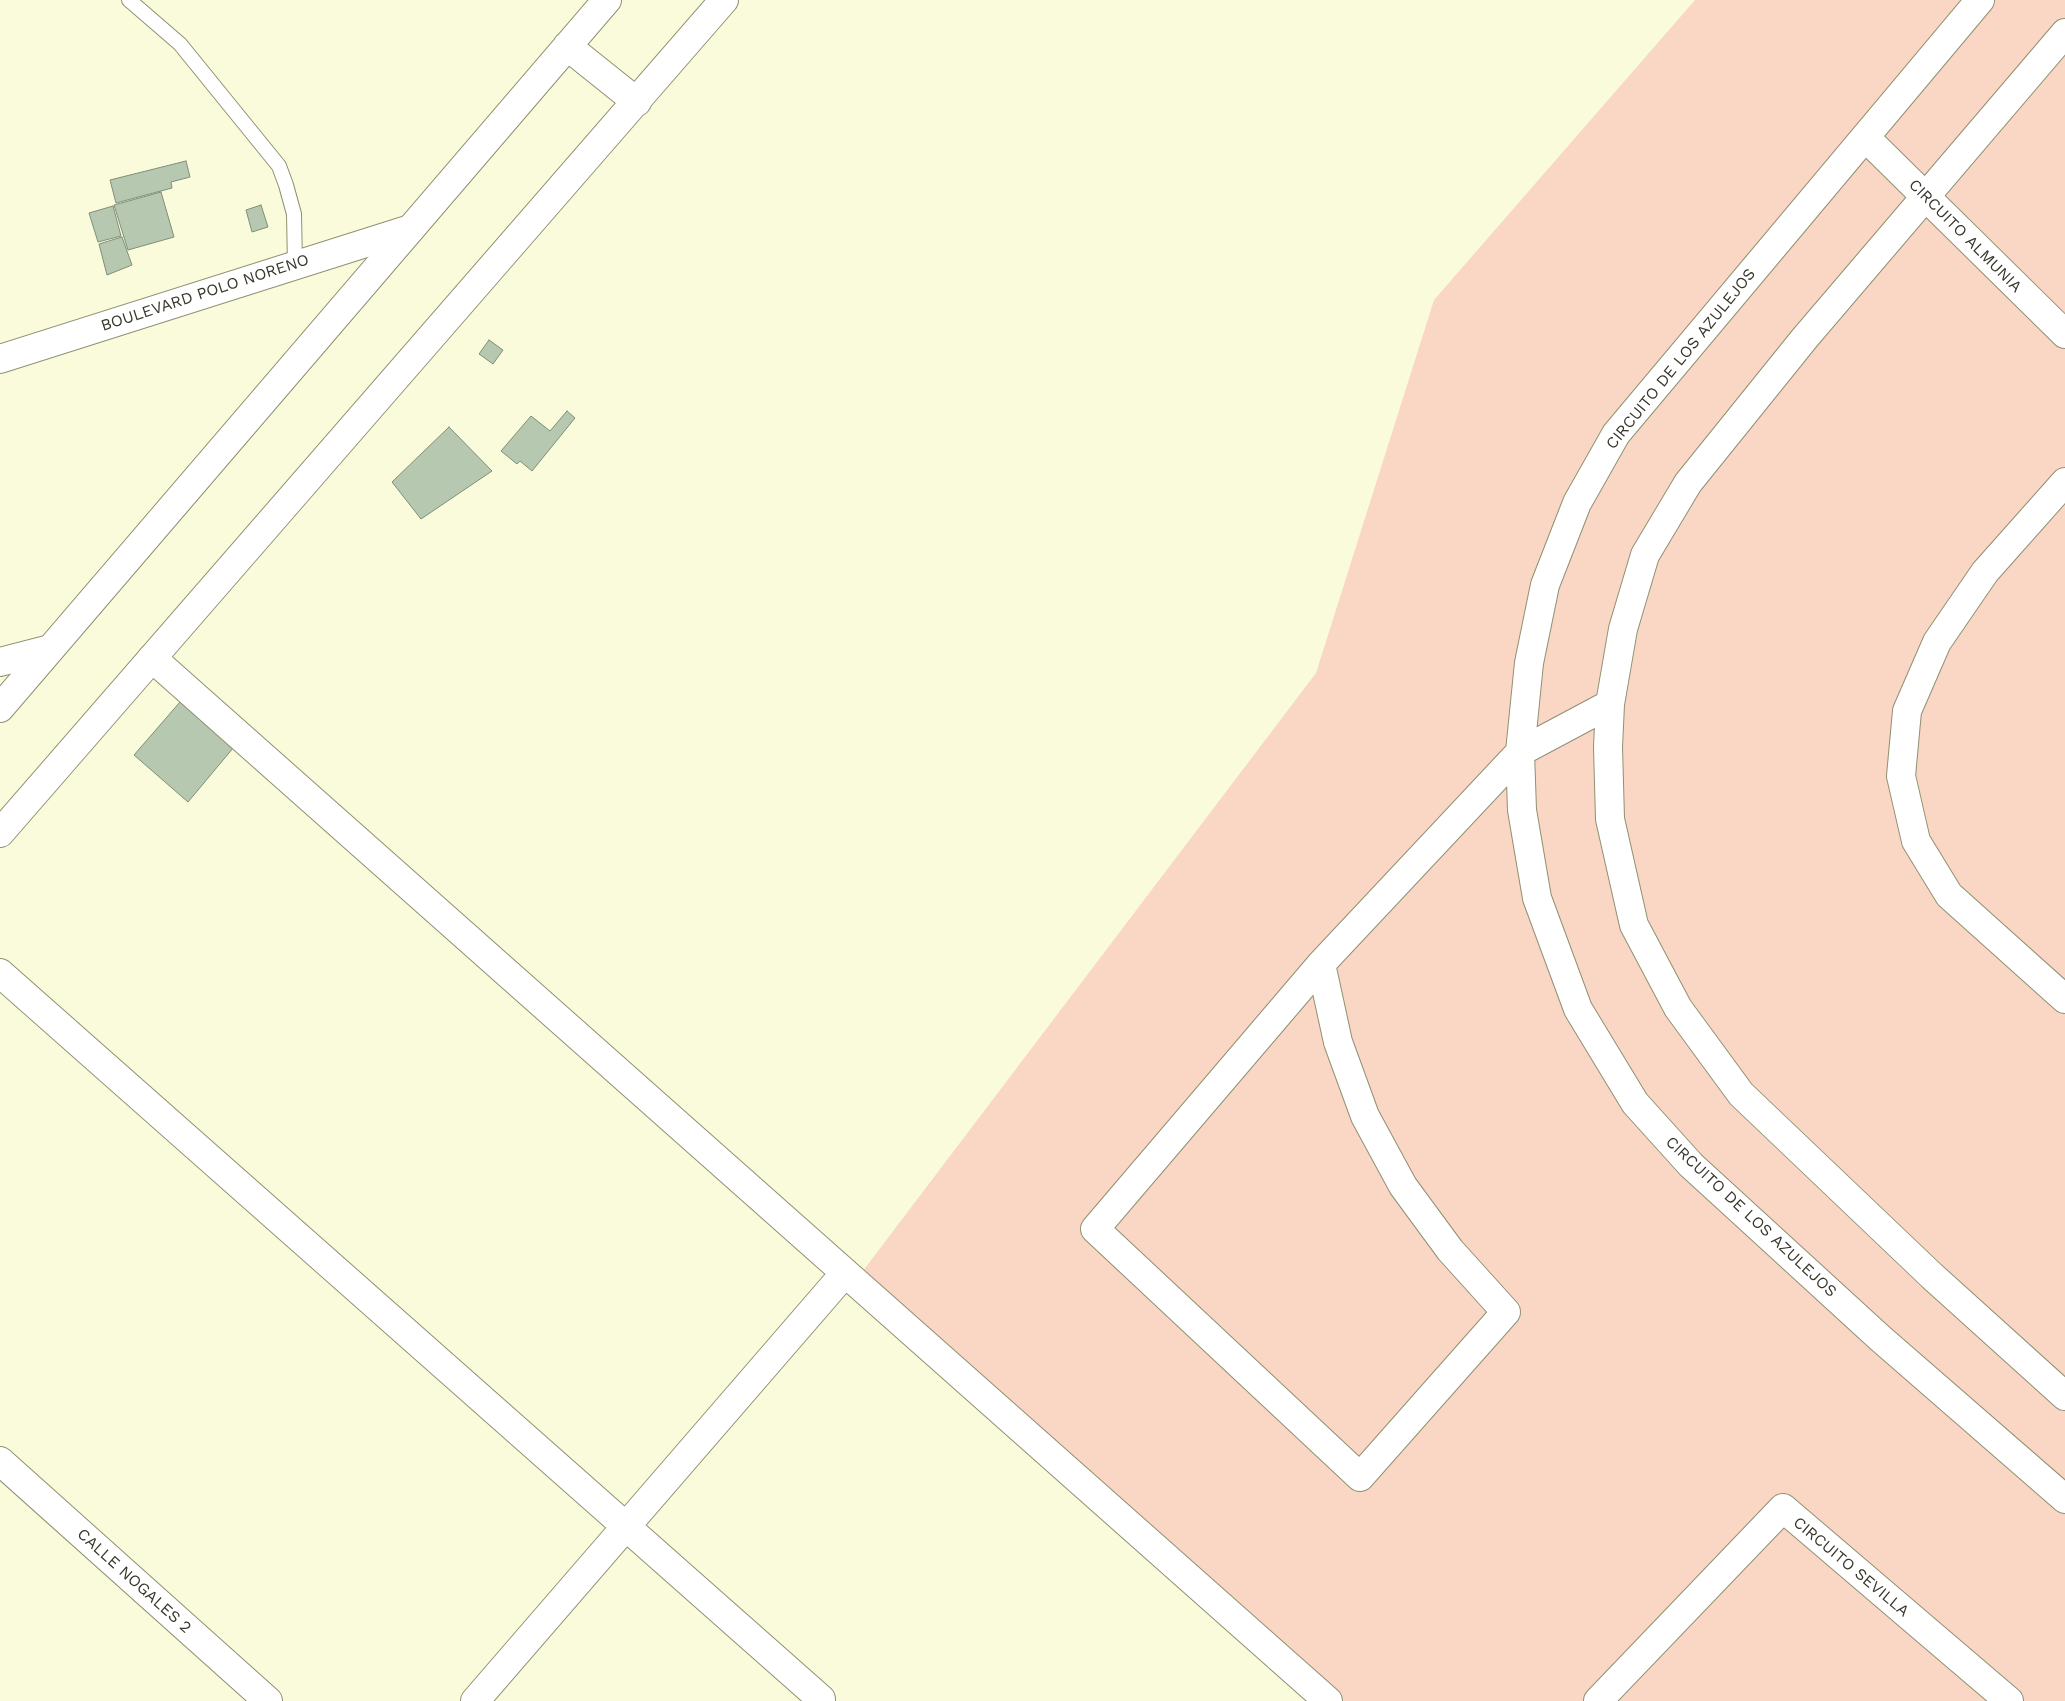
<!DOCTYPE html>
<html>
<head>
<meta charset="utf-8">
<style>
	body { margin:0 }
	canvas { display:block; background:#fafbdb }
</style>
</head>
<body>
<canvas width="2065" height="1701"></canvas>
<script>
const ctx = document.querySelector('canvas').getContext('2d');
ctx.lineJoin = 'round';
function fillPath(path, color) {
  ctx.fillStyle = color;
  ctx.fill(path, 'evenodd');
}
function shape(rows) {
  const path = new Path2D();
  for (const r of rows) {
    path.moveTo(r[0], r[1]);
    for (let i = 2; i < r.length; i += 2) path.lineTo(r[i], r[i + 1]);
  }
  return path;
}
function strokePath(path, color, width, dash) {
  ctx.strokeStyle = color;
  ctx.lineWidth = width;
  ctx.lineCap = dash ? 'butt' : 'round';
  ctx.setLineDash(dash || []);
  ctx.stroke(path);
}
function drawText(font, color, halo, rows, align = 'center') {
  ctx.font = font + ' "Work Sans",sans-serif';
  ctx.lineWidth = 5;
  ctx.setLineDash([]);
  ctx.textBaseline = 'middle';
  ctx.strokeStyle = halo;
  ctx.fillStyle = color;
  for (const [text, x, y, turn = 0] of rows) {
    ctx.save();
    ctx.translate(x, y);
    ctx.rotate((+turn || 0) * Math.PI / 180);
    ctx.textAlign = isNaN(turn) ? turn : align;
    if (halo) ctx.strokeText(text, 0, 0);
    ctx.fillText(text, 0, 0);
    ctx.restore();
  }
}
fillPath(shape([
	[1695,0,2065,0,2065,1701,1328,1701,856,1280,1316,673,1434,300]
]), '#fad6c5');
const building = shape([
	[186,161,190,177,171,182,172,188,116,203,110,180,186,161],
	[161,192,174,237,128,250,114,205,161,192],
	[261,205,268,227,252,232,246,210,261,205],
	[113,206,121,236,98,242,89,213,113,206],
	[122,237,132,265,107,275,99,244,122,237],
	[489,340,503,350,493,364,479,354,489,340],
	[567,411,575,418,532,471,520,461,517,464,501,451,531,416,550,431,567,411],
	[449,427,492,471,421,519,392,482,449,427],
	[180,702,234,747,188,802,134,755,180,702]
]);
fillPath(building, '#b6c8af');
strokePath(building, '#7e8f77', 1);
const lane = shape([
	[129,0,180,44,279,166,286,185,294,214,295,264]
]);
const street = shape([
	[1980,0,1616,434,1577,503,1545,585,1529,663,1520,752,1522,810,1537,898,1578,1009,1635,1103,1691,1165,1880,1338,2065,1499],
	[2065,33,1804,339,1688,483,1645,555,1623,629,1610,704,1608,747,1610,819,1634,925,1678,1008,1741,1094,1932,1276,2065,1396],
	[1865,137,2065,334],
	[0,359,410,229],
	[2065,482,1985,572,1937,642,1907,711,1901,776,1916,841,1949,895,2065,999],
	[152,658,1328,1701],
	[0,662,50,649],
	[1321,964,1338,1042,1365,1116,1403,1186,1450,1250,1506,1312,1360,1477,1095,1229,1321,964,1520,752,1610,704],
	[0,973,821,1699],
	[0,1461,268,1701],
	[475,1701,845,1273],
	[1598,1701,1783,1508,2009,1701]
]);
const primary = shape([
	[567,46,637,102],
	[0,708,607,0],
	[0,833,724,0]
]);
strokePath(lane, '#909073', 16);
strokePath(street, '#909073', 30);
strokePath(primary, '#909073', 30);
strokePath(lane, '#fff', 14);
strokePath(street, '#fff', 28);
strokePath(primary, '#fff', 28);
drawText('16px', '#36362a', '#fff', [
	["CIRCUITO ALMUNIA",1965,236,45],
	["BOULEVARD POLO NORENO",205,293,-18],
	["CIRCUITO DE LOS AZULEJOS",1681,359,-51],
	["CIRCUITO DE LOS AZULEJOS",1751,1217,43],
	["CIRCUITO SEVILLA",1851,1567,40],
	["CALLE NOGALES 2",134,1581,42]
]);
</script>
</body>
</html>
